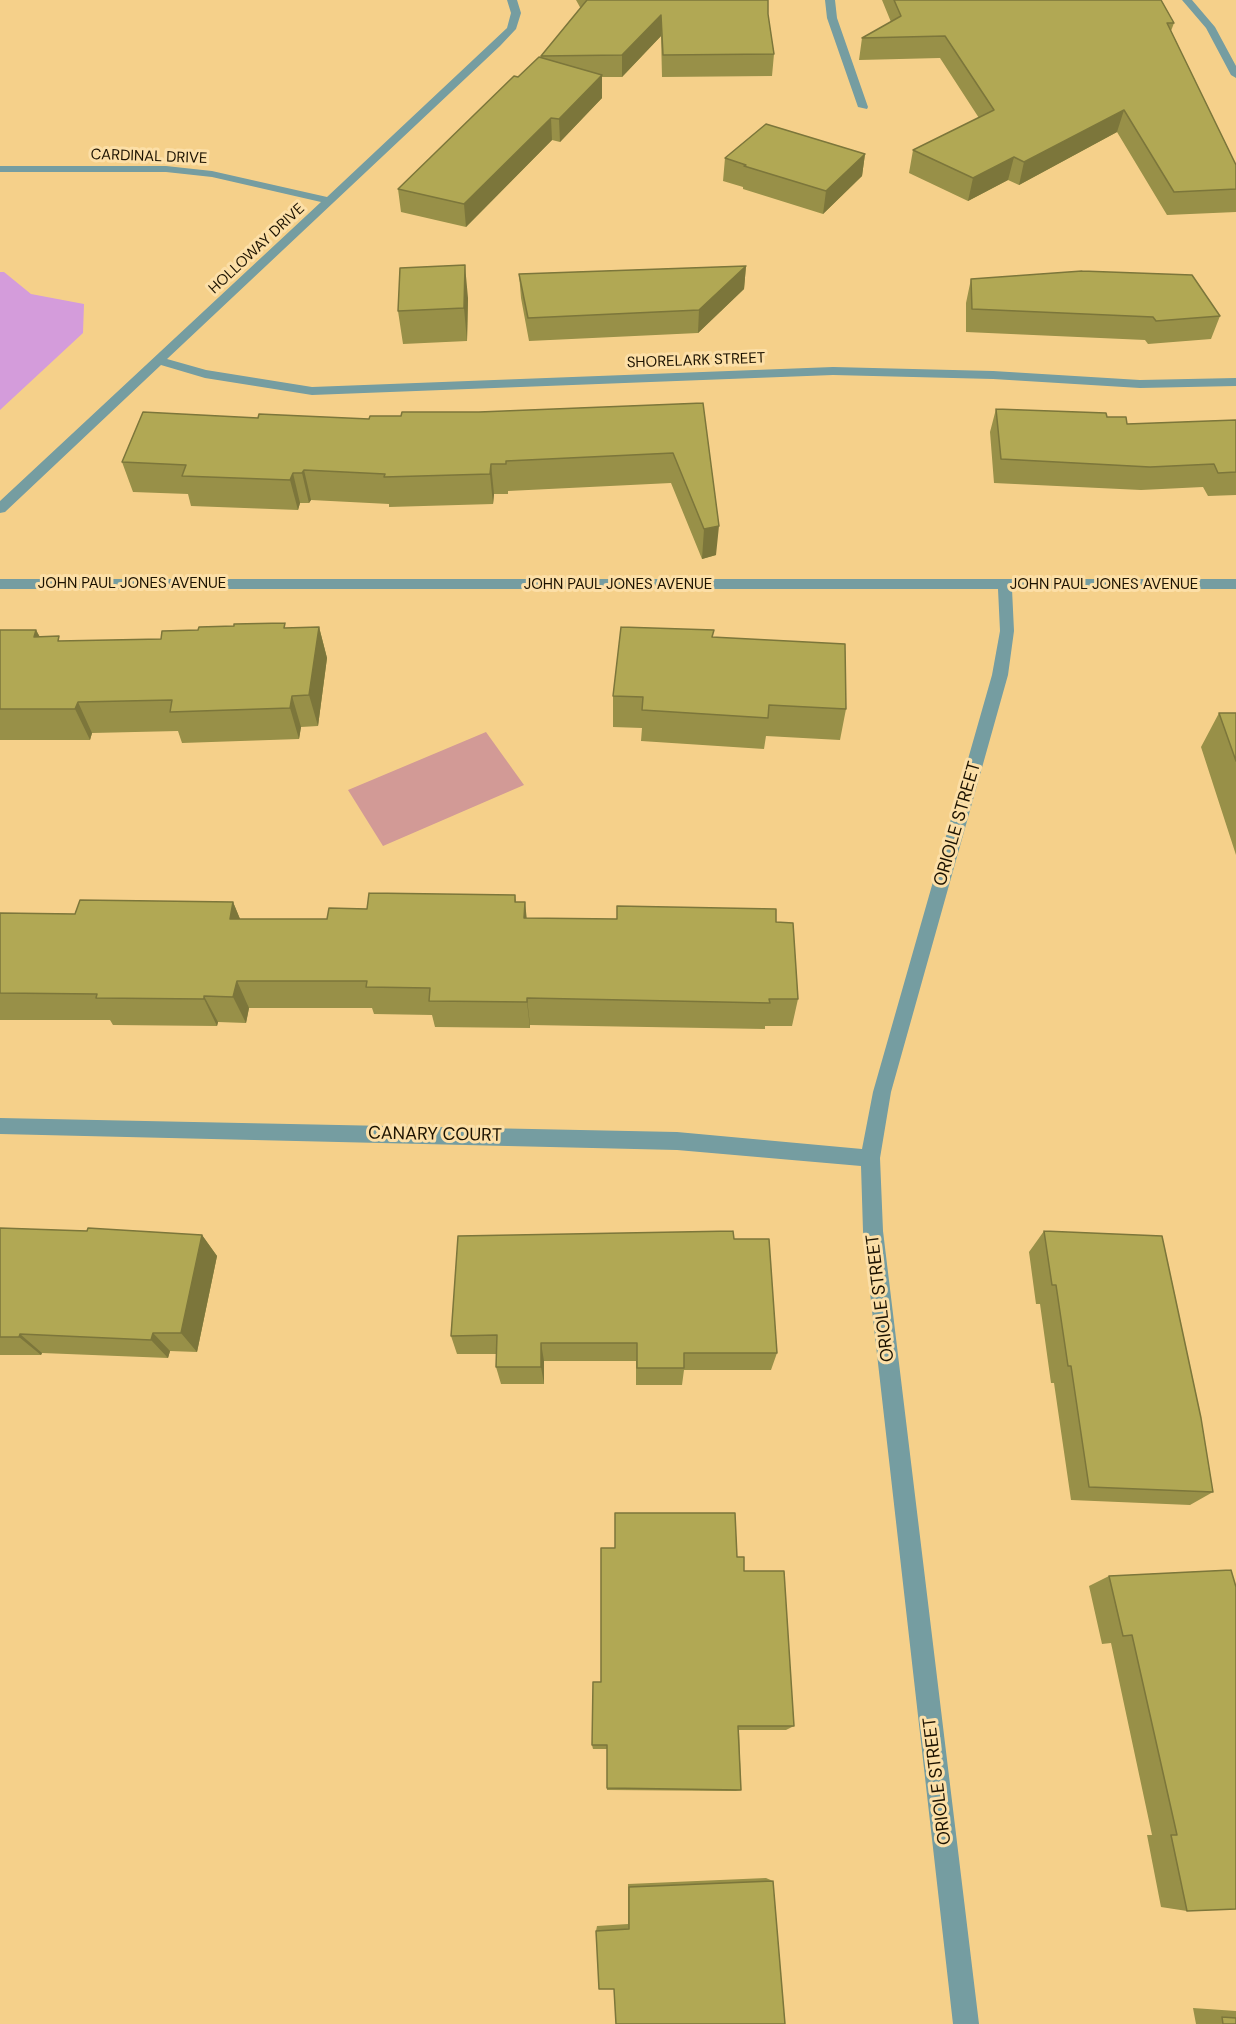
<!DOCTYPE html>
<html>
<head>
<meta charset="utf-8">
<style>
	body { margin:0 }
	canvas { display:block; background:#f5d08a }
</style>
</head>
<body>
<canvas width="1236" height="2024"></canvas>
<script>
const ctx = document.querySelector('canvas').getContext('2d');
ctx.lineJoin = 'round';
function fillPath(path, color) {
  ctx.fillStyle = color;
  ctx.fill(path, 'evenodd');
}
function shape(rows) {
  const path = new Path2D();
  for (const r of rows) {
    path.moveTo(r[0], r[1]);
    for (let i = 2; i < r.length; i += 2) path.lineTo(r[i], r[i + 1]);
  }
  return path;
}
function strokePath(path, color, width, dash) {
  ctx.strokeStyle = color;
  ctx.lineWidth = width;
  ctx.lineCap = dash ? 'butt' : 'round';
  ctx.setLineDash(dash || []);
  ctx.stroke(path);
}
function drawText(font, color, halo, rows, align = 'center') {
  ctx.font = font + ' "DM Sans",sans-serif';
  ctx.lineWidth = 6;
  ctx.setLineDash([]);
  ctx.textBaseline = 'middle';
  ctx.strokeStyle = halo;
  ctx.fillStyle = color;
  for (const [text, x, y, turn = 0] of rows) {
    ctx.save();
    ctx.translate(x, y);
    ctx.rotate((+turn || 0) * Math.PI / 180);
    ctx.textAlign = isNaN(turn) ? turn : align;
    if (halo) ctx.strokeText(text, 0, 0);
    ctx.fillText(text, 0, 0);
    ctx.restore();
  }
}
fillPath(shape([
	[486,732,524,785,383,846,348,790]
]), '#d29a96');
fillPath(shape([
	[0,272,4,272,31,294,84,304,83,333,0,410]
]), '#d49cdb');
fillPath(shape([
	[507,0,517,0,521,13,516,29,500,46,167,359,206,370,312,387,833,367,993,371,1140,380,1236,378,1236,386,1140,388,993,379,833,375,312,395,205,378,161,365,5,512,0,513,0,501,321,202,212,177,166,172,0,172,0,166,166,166,212,171,327,197,507,28,511,13,507,0],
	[825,0,835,0,837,18,868,107,867,109,858,107,827,18,825,0],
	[1182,0,1192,0,1215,27,1236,66,1236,78,1231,75,1206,28,1182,0],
	[0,579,1236,579,1236,589,1012,589,1014,631,1008,675,891,1092,880,1158,883,1231,979,2024,953,2024,863,1231,861,1166,677,1150,0,1134,0,1118,677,1132,862,1149,873,1092,992,675,1000,631,998,589,0,589,0,579]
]), '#759da1');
fillPath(shape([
	[576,0,768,0,768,14,774,54,772,76,662,77,661,36,622,77,602,77,602,98,560,142,552,140,466,227,401,212,398,189,518,77,541,57,541,56,581,9],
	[882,0,1161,0,1174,23,1171,31,1236,165,1236,212,1167,215,1117,132,1019,185,1008,180,968,201,909,173,913,150,979,118,940,58,859,60,862,38,891,22],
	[865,154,862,176,823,214,743,189,743,187,723,181,725,158],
	[746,266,744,289,698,333,529,341,521,298,519,274],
	[971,279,1220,316,1211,339,1148,344,1145,340,966,332,966,303],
	[468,298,467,341,403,344,398,311],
	[703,403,716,555,702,559,671,483,508,491,508,494,494,494,493,504,389,507,389,504,311,500,309,503,300,503,298,510,191,506,188,494,133,492,122,462,258,418,369,419,401,416,479,412],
	[996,409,1107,417,1127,424,1236,420,1236,495,1208,496,1203,487,1141,490,994,483,990,432],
	[319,627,327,658,318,726,301,727,299,739,182,743,178,731,92,733,90,740,0,740,0,630,36,630,40,637,61,641,161,639,286,628],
	[713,637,846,709,840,740,766,736,764,749,641,741,642,728,613,727,613,696],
	[1219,713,1236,713,1236,855,1201,747],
	[515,895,516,902,525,902,526,918,776,922,798,999,792,1026,765,1026,765,1029,530,1025,530,1028,435,1027,432,1015,374,1014,372,1008,249,1008,246,1023,218,1022,217,1026,113,1025,110,1020,0,1020,0,913,75,914,233,902,240,919,327,919,367,909],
	[0,1228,202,1235,217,1256,197,1352,170,1351,168,1358,42,1353,41,1355,0,1355],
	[1044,1231,1213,1492,1190,1505,1071,1500,1054,1383,1051,1383,1040,1304,1036,1304,1029,1252],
	[734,1239,777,1353,771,1370,684,1370,682,1385,636,1385,636,1361,544,1361,544,1384,501,1384,496,1367,497,1354,457,1354,451,1336],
	[737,1557,744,1571,794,1726,786,1730,739,1730,741,1790,736,1791,607,1790,607,1749,593,1749,592,1745,601,1682],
	[1231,1570,1187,1911,1161,1907,1147,1835,1152,1835,1111,1643,1102,1644,1089,1586,1109,1576],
	[766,1878,773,1881,614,1989,596,1931,597,1926,628,1924,628,1884],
	[1193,2008,1236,2011,1236,2024,1196,2024]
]), '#989048');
fillPath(shape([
	[661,15,661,36,622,77,622,55],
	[602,75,602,98,560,142,559,119],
	[1124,110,1117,132,1019,185,1024,162],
	[551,118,552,140,466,227,464,204],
	[865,154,862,176,823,214,826,191],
	[1014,157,1008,180,968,201,973,178],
	[465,265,468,298,467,341,464,308],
	[746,266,744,289,698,333,699,310],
	[491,464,494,494,493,504,490,474],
	[304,470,311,500,309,503,302,473],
	[293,473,300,503,298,510,290,480],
	[719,526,716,555,702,559,704,529],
	[319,627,327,658,318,726,309,695],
	[36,630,52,661,34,637],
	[292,696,301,727,299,739,290,708],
	[78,702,92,733,90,740,75,709],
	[233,902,245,931,230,919],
	[525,902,528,930,524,918],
	[237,981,249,1008,246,1023,233,997],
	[204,996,218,1022,217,1026,204,999],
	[527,998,530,1025,530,1028,527,1002],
	[202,1235,217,1256,197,1352,181,1333],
	[153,1333,170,1351,168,1358,151,1340],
	[20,1334,42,1353,41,1355,19,1337],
	[541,1343,544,1361,544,1384,541,1367]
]), '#7c763b');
const building = shape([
	[587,0,768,0,768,14,774,54,663,55,661,15,622,55,541,56,587,0],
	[894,0,1161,0,1174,23,1167,23,1236,165,1236,189,1174,192,1124,110,1024,162,1014,157,973,178,913,150,994,110,945,36,862,38,901,16,894,0],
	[539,57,602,75,559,119,551,118,464,204,398,189,514,76,518,77,539,57],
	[766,124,865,154,826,191,744,166,746,165,725,158,766,124],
	[465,265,464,308,398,311,400,268,465,265],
	[746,266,699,310,528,318,519,274,746,266],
	[1082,271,1192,275,1220,316,1156,321,1153,317,972,309,971,279,1082,271],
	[703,403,719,526,704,529,673,453,506,461,506,464,491,464,490,474,384,477,385,474,304,470,302,473,293,473,290,480,182,476,186,465,122,462,143,412,258,418,259,414,369,419,370,416,401,416,402,412,479,412,703,403],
	[996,409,1106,413,1107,417,1126,417,1127,424,1236,420,1236,472,1218,473,1214,464,1150,467,1001,459,996,409],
	[285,623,284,628,319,627,309,695,292,696,290,708,170,712,172,700,78,702,75,709,0,709,0,630,36,630,34,637,59,636,58,641,161,639,162,631,198,630,199,627,234,626,234,624,285,623],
	[621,627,714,630,712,637,845,644,846,709,769,705,768,718,642,710,643,697,613,696,621,627],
	[1219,713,1236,713,1236,761,1219,713],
	[369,893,515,895,515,902,525,902,524,918,617,919,617,906,776,909,776,922,793,923,798,999,769,999,770,1003,527,998,527,1002,429,1001,430,988,366,987,367,981,237,981,233,997,204,996,204,999,96,998,97,994,0,993,0,913,75,914,80,900,233,902,230,919,327,919,329,908,367,909,369,893],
	[0,1228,87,1231,88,1228,202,1235,181,1333,153,1333,151,1340,20,1334,19,1337,0,1337,0,1228],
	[733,1231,734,1239,769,1239,777,1353,684,1353,684,1368,637,1368,637,1343,541,1343,541,1367,496,1367,497,1335,451,1336,458,1236,733,1231],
	[1044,1231,1162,1236,1201,1418,1213,1492,1089,1487,1071,1366,1068,1366,1056,1285,1052,1285,1044,1231],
	[615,1513,735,1513,737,1557,744,1557,744,1571,784,1571,794,1726,738,1726,741,1790,607,1788,607,1745,592,1745,593,1682,601,1682,601,1548,615,1548,615,1513],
	[1231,1570,1236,1587,1236,1909,1187,1911,1171,1835,1177,1835,1132,1635,1123,1636,1109,1576,1231,1570],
	[773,1881,785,2024,616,2024,614,1989,599,1989,596,1931,629,1929,629,1887,773,1881],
	[1222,2017,1236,2018,1236,2024,1223,2024,1222,2017]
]);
fillPath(building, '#b1a854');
strokePath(building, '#7c763b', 1.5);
drawText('15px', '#1d1300', '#fcdfa7', [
	["CARDINAL DRIVE",149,157,2],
	["HOLLOWAY DRIVE",257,249,-43],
	["SHORELARK STREET",696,361,-2],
	["JOHN PAUL JONES AVENUE",132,584],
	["JOHN PAUL JONES AVENUE",618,585],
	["JOHN PAUL JONES AVENUE",1104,585]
]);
drawText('18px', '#1d1300', '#fcdfa7', [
	["ORIOLE STREET",958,824,-74],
	["CANARY COURT",435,1135,1],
	["ORIOLE STREET",881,1298,-97],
	["ORIOLE STREET",938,1781,-97]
]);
</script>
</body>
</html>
